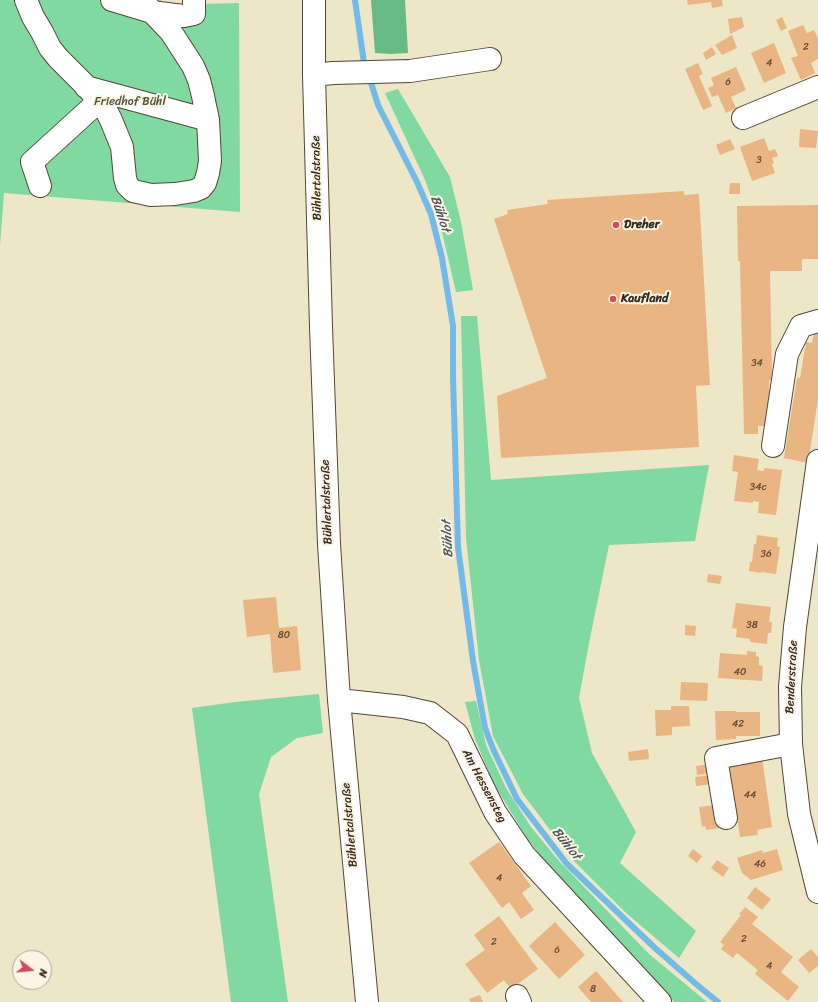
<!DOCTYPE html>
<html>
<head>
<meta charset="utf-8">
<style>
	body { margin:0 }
	#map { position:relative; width:818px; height:1002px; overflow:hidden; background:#ede6c7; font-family:Sriracha,sans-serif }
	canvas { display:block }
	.north { position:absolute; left:12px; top:950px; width:40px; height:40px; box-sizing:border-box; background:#fcf5e5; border:1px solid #afa495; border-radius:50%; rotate:106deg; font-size:11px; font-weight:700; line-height:16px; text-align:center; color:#3b2a1e }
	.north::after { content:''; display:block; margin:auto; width:14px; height:18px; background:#d1495b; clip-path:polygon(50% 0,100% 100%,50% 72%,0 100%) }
</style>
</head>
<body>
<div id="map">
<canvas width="818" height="1002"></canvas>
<div class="north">N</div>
</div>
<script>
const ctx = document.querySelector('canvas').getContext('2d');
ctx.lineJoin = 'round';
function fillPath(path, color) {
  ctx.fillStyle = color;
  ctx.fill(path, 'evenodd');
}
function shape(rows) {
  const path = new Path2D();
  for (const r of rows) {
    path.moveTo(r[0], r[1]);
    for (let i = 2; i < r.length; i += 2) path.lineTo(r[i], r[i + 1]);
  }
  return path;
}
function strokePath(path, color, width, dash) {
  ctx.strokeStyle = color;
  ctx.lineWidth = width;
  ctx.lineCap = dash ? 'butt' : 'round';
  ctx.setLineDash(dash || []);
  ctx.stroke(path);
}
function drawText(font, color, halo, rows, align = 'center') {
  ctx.font = font + ' Sriracha,sans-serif';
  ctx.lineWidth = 4;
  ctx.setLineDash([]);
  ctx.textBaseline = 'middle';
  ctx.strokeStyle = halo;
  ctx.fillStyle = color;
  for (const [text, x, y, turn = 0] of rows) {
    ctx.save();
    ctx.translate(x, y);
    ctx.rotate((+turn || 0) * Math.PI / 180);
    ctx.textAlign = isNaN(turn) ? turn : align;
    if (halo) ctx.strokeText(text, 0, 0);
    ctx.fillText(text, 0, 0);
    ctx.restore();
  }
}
fillPath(shape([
	[0,0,161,0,161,5,239,3,240,212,4,193,0,245],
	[398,89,450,177,461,222,473,290,456,292,438,215,425,180,385,93],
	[461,316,477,316,491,480,709,465,695,541,609,545,589,643,579,698,592,753,636,832,620,863,696,931,679,958,626,913,572,859,523,794,493,736,479,660,466,538],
	[319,694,323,733,297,738,271,757,259,794,288,1002,231,1002,192,708,235,702],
	[476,701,486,745,506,788,531,827,559,861,649,954,707,1002,674,1002,565,886,528,840,494,784,475,739,465,702]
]), '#7fd9a0');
fillPath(shape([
	[371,0,405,0,408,53,391,54,375,53]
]), '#67b986');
strokePath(shape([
	[355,0,364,63,366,67],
	[369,76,378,105,417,182,431,214,442,258,453,326,453,377,458,547,473,661,485,728,494,751,517,799,567,864,655,948,696,984,718,1002]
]), '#71bae9', 6);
fillPath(shape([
	[687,0,722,0,723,6,712,8,711,2,688,5],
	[742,17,744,27,730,34,728,19],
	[782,17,787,28,781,31,776,20],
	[803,25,807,33,814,30,818,38,818,59,811,63,815,73,801,80,791,58,798,56,788,31],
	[732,35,737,48,722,55,715,45],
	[774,43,786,73,764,83,751,53],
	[712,47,716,54,706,60,703,53],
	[698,63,703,74,699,76,712,106,703,110,685,69],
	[736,67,746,90,731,97,736,108,726,113,718,95,712,97,708,88,714,85,711,78],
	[800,129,818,131,816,148,799,147],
	[764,138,769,151,775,149,778,156,772,158,774,163,772,164,775,173,752,181,740,147],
	[730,139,735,149,720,155,716,145],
	[730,183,740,183,740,194,729,194],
	[684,191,684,195,699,194,710,385,696,386,699,447,501,458,497,396,547,378,494,219,508,214,507,210,548,204,547,200],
	[818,205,818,259,802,259,802,271,770,271,772,380,769,380,770,426,758,426,758,434,744,434,740,261,738,261,737,206],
	[814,333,818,334,818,400,808,463,784,458,797,378,800,378,806,342,812,343],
	[734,455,759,459,757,470,764,471,764,468,782,470,776,515,758,513,759,502,753,501,753,503,734,501,738,472,732,471],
	[757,535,778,538,777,546,780,547,776,574,761,572,761,573,749,571,750,562,752,562,754,544,756,544],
	[708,574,722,576,720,584,707,582],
	[276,597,279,628,297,626,301,670,273,673,270,634,247,637,243,600],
	[736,603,771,607,769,622,772,622,771,633,768,633,767,644,750,642,750,639,736,637,737,629,732,628],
	[685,625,696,626,695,636,685,635],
	[747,651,756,652,756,656,759,657,759,665,763,666,762,681,718,678,720,653,747,655],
	[681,682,708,683,707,701,680,700],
	[671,706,689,706,690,726,672,727,672,735,656,736,655,710,671,710],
	[715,711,736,711,737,712,760,712,760,736,736,736,736,739,716,740],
	[648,749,649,759,629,761,628,752],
	[762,758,772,827,757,830,758,835,740,837,729,763],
	[710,764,711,773,697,775,696,766],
	[712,775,713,784,696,786,695,777],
	[716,805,720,828,706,830,705,826,702,827,699,807],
	[499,842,531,886,522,893,534,910,521,919,509,902,502,908,469,863],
	[693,849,702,856,697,863,688,856],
	[777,849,783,870,751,880,742,873,737,858,762,850,763,853],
	[717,860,729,868,723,877,711,868],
	[755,887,771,899,762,910,747,898],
	[745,907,758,917,752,924,793,957,781,972,799,987,788,1001,755,974,758,970,737,953,733,958,721,949,724,945,720,942,741,915,739,914],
	[499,916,538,969,511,989,504,980,487,993,465,964,485,950,474,935],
	[555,922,585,955,559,979,529,946],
	[811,949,818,957,818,966,809,973,798,960],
	[596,971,623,1002,591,1002,578,987],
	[480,995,483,1002,470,1002,469,999]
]), '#e9b582');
const minor = shape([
	[26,0,33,17,42,32,50,48,58,58,89,89,107,112,111,120,122,147,125,178,127,185,133,191,151,195,175,194,194,191,201,188,205,183,208,173,210,161,208,120,203,96,199,80,193,66,171,32,152,12,143,0],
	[112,0,152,12,167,14,184,16,194,14,194,0],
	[314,0,314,75,321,327,329,544,339,700,367,1002],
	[314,75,333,73,410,71,490,59],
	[86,87,208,120],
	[743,118,818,87],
	[40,186,32,162,99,101],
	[773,446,787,354,801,326,818,321],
	[818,461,795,627,790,687,791,744,799,814,818,892],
	[339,700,403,707,430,713,457,734,495,812,524,855,660,1002],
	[726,818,716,758,791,744],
	[517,996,520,1002]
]);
strokePath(minor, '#564637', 24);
strokePath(minor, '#fff', 22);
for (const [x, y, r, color] of [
	[616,225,4,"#d1495b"],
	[613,299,4,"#d1495b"]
]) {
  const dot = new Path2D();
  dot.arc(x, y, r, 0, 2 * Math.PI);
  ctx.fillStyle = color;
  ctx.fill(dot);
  strokePath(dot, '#fcf5e5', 1.5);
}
drawText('10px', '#664d37', null, [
	["2",806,47],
	["4",769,63],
	["6",728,82],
	["3",759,160],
	["34",757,363],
	["34c",758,487],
	["36",766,554],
	["38",752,625],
	["80",284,635],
	["40",740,672],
	["42",738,724],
	["44",750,795],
	["46",760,864],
	["4",499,878],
	["2",744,939],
	["2",494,942],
	["6",557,950],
	["4",769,966],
	["8",593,989]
]);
drawText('12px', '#4c563e', '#fcf5e5', [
	["Friedhof Bühl",130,102]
]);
drawText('12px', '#3b2a1e', '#fcf5e5', [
	["Bühlertalstraße",317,178,-91],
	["Bühlertalstraße",327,502,-92],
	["Benderstraße",792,677,-87],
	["Am Hessensteg",484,786,62],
	["Bühlertalstraße",350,825,-95]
]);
drawText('bold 12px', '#3b2a1e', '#fcf5e5', [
	["Dreher",624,225],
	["Kaufland",621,299]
], 'left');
drawText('italic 13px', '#4b555b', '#fcf5e5', [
	["Bühlot",440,214,72],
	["Bühlot",448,539,-93],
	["Bühlot",566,844,51]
]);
</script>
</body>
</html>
